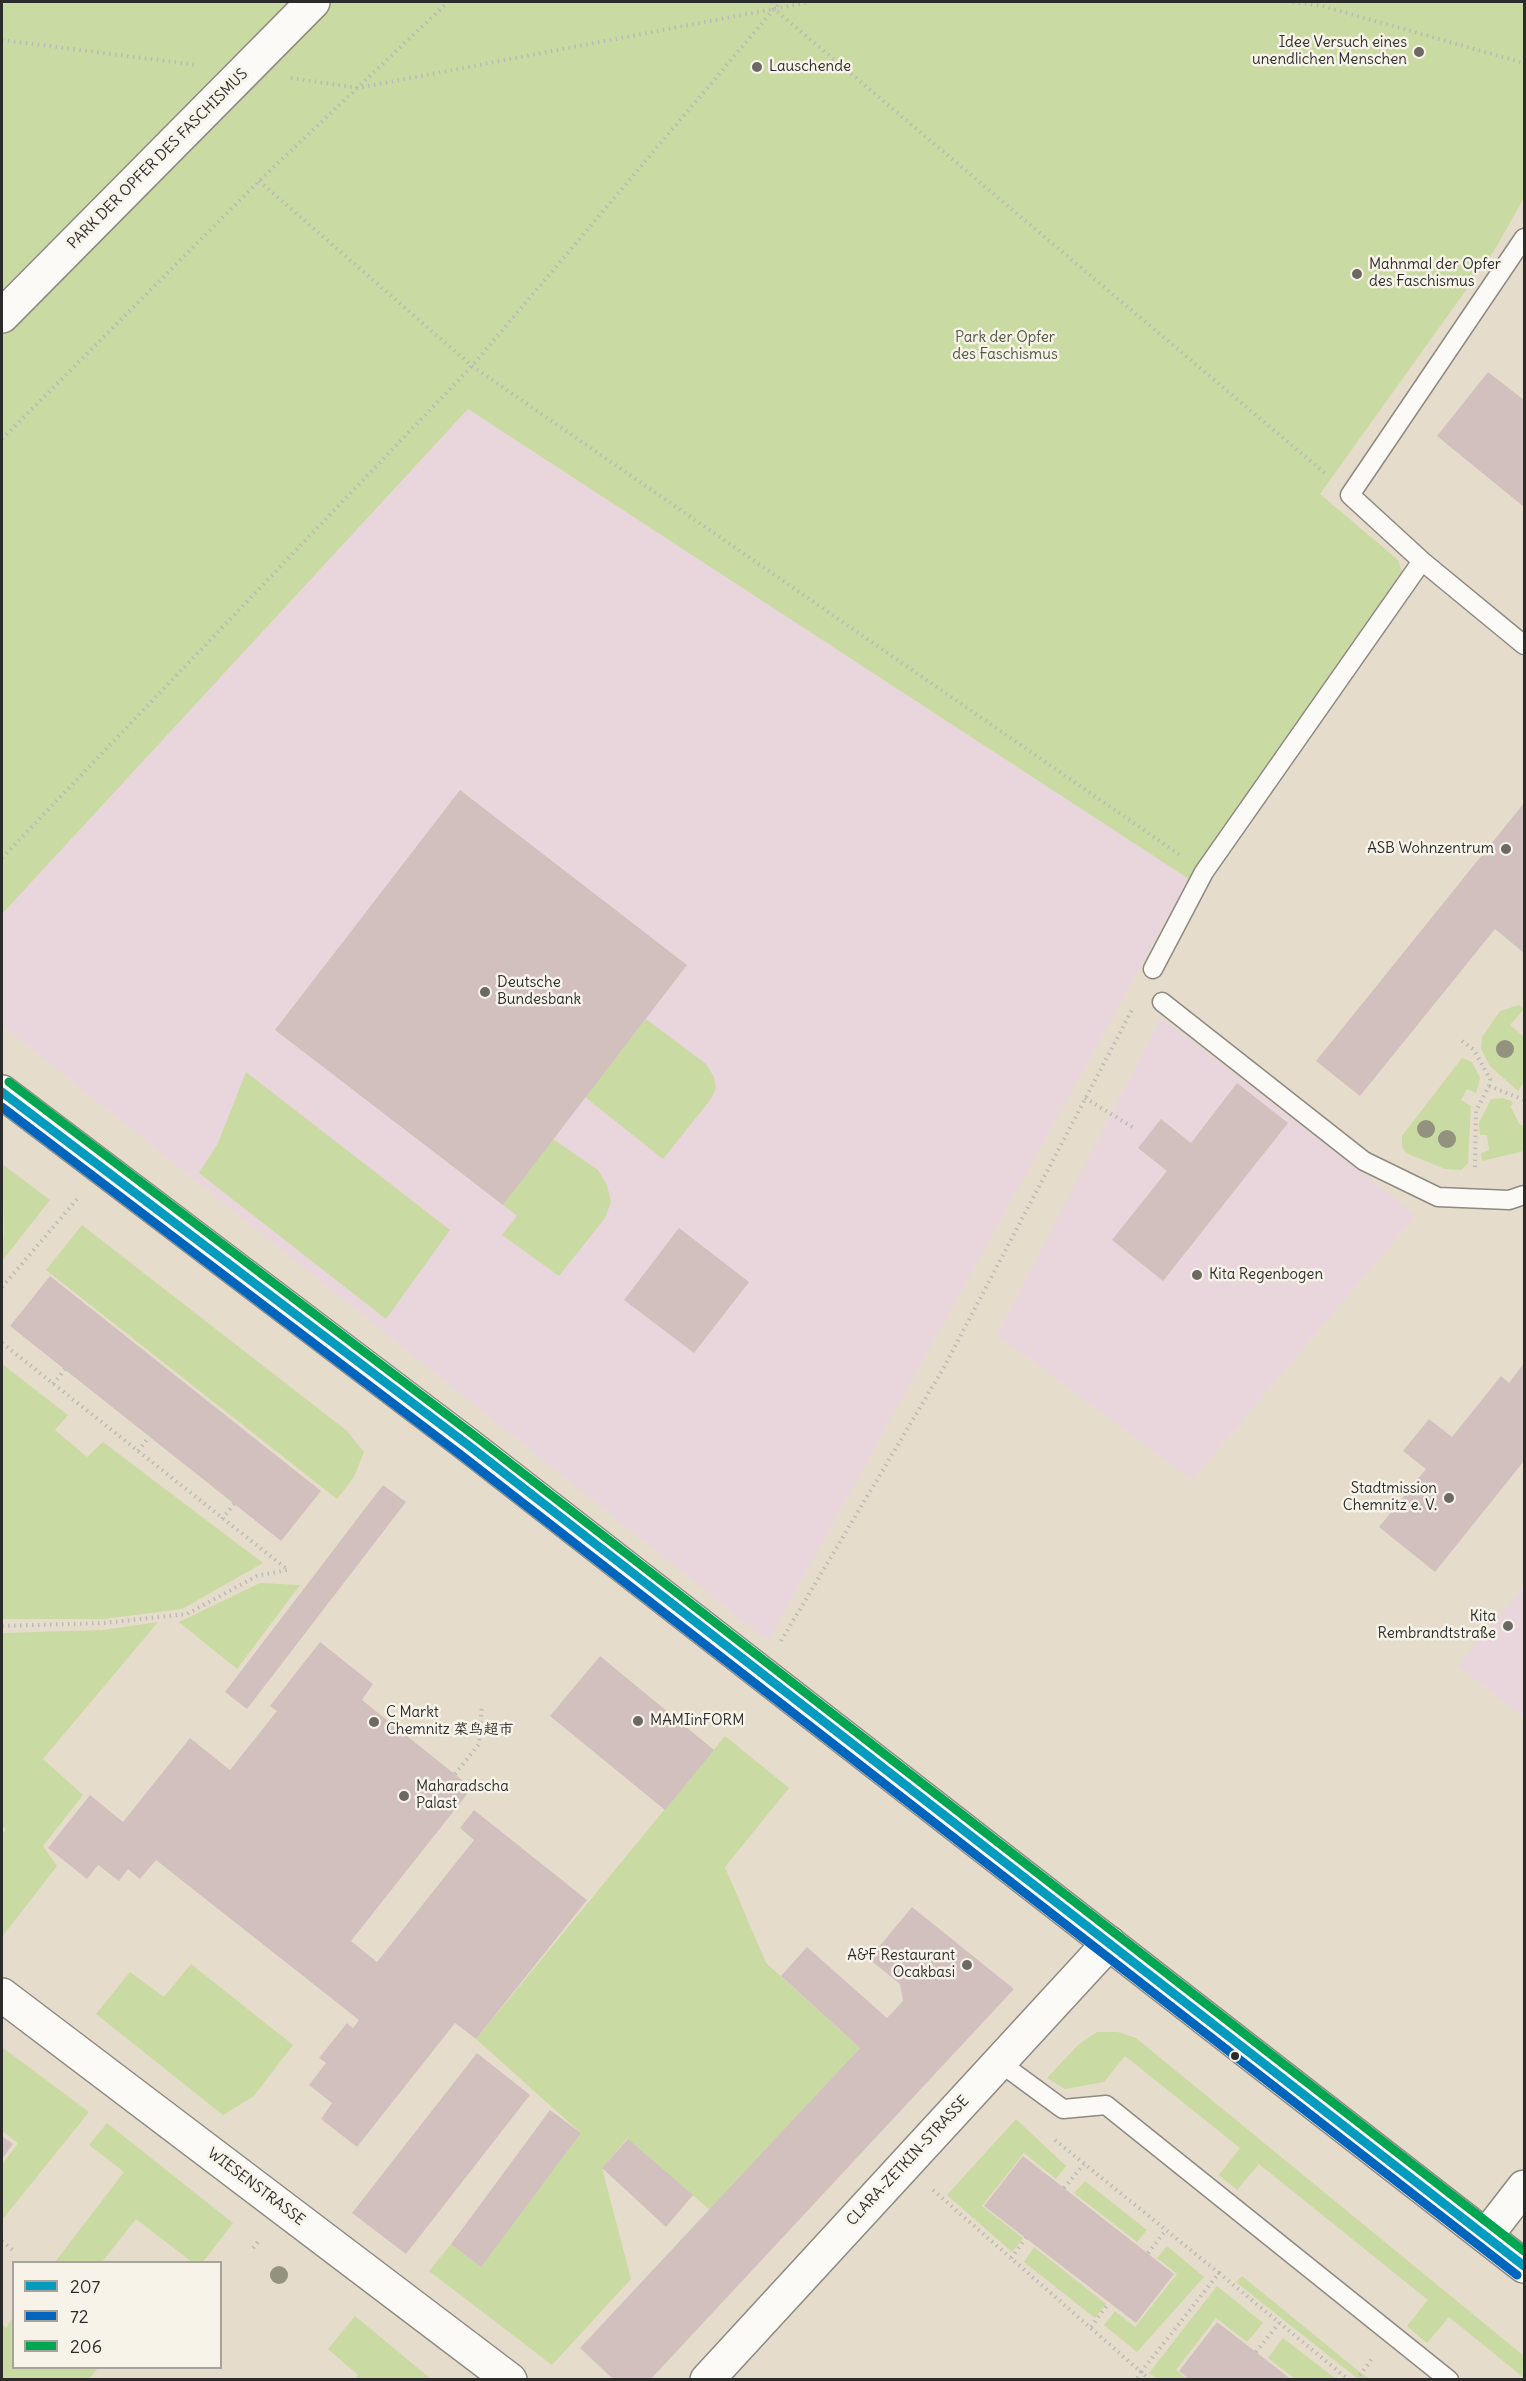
<!DOCTYPE html>
<html>
<head>
<meta charset="utf-8">
<style>
	body { margin:0 }
	#map { position:relative; width:1526px; height:2381px; overflow:hidden; background:#e6dccb; font-family:Delius,sans-serif }
	canvas { display:block }
	.frame { position:absolute; inset:0; border:3px solid #2b2b2b; pointer-events:none }
	.legend { position:absolute; left:12px; top:2261px; width:210px; height:108px; box-sizing:border-box; background:#f7f3e8; border:2px solid #a5a39c; margin:0; padding:8px 10px; list-style:none; font-size:18px; color:#2b2b2b }
	.legend li { display:flex; align-items:center; gap:12px; height:30px }
	.legend b { width:30px; border:2px solid #a5a39c }
</style>
</head>
<body>
<div id="map">
<canvas width="1526" height="2381"></canvas>
<div class="frame"></div>
<ul class="legend">
<li><b style="height:8px;background:#049cbe"></b>207</li>
<li><b style="height:8px;background:#0065bd"></b>72</li>
<li><b style="height:8px;background:#00a651"></b>206</li>
</ul>
</div>
<script>
const ctx = document.querySelector('canvas').getContext('2d');
ctx.lineJoin = 'round';
function fillPath(path, color) {
  ctx.fillStyle = color;
  ctx.fill(path, 'evenodd');
}
function shape(rows) {
  const path = new Path2D();
  for (const r of rows) {
    path.moveTo(r[0], r[1]);
    for (let i = 2; i < r.length; i += 2) path.lineTo(r[i], r[i + 1]);
  }
  return path;
}
function strokePath(path, color, width, dash) {
  ctx.strokeStyle = color;
  ctx.lineWidth = width;
  ctx.lineCap = dash ? 'butt' : 'round';
  ctx.setLineDash(dash || []);
  ctx.stroke(path);
}
function drawText(font, color, halo, rows, align = 'center') {
  ctx.font = font + ' Delius,"LXGW WenKai TC",sans-serif';
  ctx.lineWidth = 5;
  ctx.setLineDash([]);
  ctx.textBaseline = 'middle';
  ctx.strokeStyle = halo;
  ctx.fillStyle = color;
  for (const [text, x, y, turn = 0] of rows) {
    ctx.save();
    ctx.translate(x, y);
    ctx.rotate((+turn || 0) * Math.PI / 180);
    ctx.textAlign = isNaN(turn) ? turn : align;
    if (halo) ctx.strokeText(text, 0, 0);
    ctx.fillText(text, 0, 0);
    ctx.restore();
  }
}
fillPath(shape([
	[468,409,1189,879,768,1641,2,1025,2,914],
	[1161,1017,1416,1215,1192,1480,997,1335],
	[1524,1586,1524,1718,1458,1666]
]), '#e9d6dd');
fillPath(shape([
	[2,2,1524,2,1524,198,1494,251,1320,494,1398,560,1402,572,1189,879,468,409,2,914],
	[1519,1005,1524,1009,1510,1025,1524,1037,1524,1082,1518,1091,1490,1066,1481,1049,1482,1037,1500,1011],
	[646,1019,706,1064,714,1077,716,1088,711,1099,663,1159,585,1097],
	[1462,1058,1472,1062,1480,1078,1476,1093,1467,1089,1461,1100,1471,1106,1468,1163,1461,1170,1445,1169,1406,1153,1402,1147,1402,1136],
	[246,1072,450,1230,386,1319,199,1173,218,1143],
	[1503,1098,1513,1102,1511,1107,1519,1124,1524,1126,1524,1151,1482,1161,1481,1153,1489,1150,1487,1135,1480,1135,1479,1123,1491,1099],
	[553,1139,598,1170,607,1185,611,1202,605,1218,559,1276,502,1235,517,1216,503,1205],
	[2,1164,50,1200,2,1261,4,1230],
	[82,1225,347,1431,364,1452,354,1477,337,1499,46,1270],
	[2,1364,68,1415,55,1430,87,1457,103,1442,263,1563,182,1609,104,1619,2,1619],
	[260,1583,300,1585,237,1669,179,1622],
	[158,1622,43,1759,83,1795,43,1846,57,1866,2,1937,2,1835,6,1829,2,1826,2,1633,104,1630],
	[725,1736,789,1788,725,1867,766,1963,860,2048,710,2210,627,2139,602,2168,631,2279,552,2365,429,2271,451,2244,481,2266,581,2133,476,2039],
	[191,1964,293,2045,254,2096,223,2115,96,2014,130,1972,164,1997],
	[1097,2032,1118,2032,1136,2038,1524,2356,1524,2378,1449,2317,1427,2343,1407,2326,1428,2300,1259,2164,1237,2190,1219,2175,1240,2148,1125,2056,1104,2082,1065,2089,1047,2078,1079,2044],
	[2,2047,89,2112,2,2220,2,2165,18,2143,2,2131],
	[1016,2119,1066,2166,1056,2179,1024,2153,982,2206,1023,2238,1012,2252,947,2195],
	[107,2123,233,2223,203,2262,192,2262,136,2219,102,2262,55,2262,124,2172,89,2145],
	[1085,2181,1147,2230,1137,2242,1074,2193],
	[1167,2246,1204,2277,1137,2352,1104,2325,1115,2311,1135,2327,1177,2274,1157,2258],
	[1034,2247,1106,2304,1095,2318,1024,2262],
	[1242,2276,1361,2373,1370,2379,1358,2379,1236,2282],
	[1217,2286,1263,2323,1247,2342,1216,2318,1176,2370,1187,2379,1158,2379,1149,2373],
	[355,2316,431,2379,355,2379,358,2375,328,2349],
	[13,2317,14,2368,98,2368,89,2379,2,2379,2,2324,6,2328],
	[1283,2338,1336,2379,1295,2379,1268,2358]
]), '#cadaa3');
fillPath(shape([
	[1488,372,1524,400,1524,507,1437,436],
	[460,790,687,965,503,1205,275,1030],
	[1524,803,1524,953,1495,929,1360,1096,1316,1061],
	[1237,1083,1288,1123,1163,1281,1112,1240,1167,1171,1138,1148,1161,1119,1191,1143],
	[679,1228,749,1282,694,1353,624,1300],
	[50,1276,321,1491,281,1541,10,1326],
	[1524,1363,1524,1461,1435,1572,1379,1527,1426,1469,1403,1451,1429,1419,1452,1437,1501,1376,1509,1383],
	[383,1485,406,1502,247,1709,225,1692],
	[320,1642,373,1684,362,1700,472,1788,351,1941,377,1962,474,1840,460,1828,474,1810,587,1900,476,2039,455,2023,357,2147,321,2119,332,2103,309,2085,326,2063,319,2058,347,2023,353,2028,359,2020,156,1860,140,1879,128,1869,119,1881,98,1865,87,1879,48,1848,90,1795,123,1822,190,1738,230,1770,277,1711,270,1706],
	[600,1656,714,1750,665,1810,550,1716],
	[912,1907,1014,1989,650,2380,614,2380,580,2348,860,2048,781,1976,807,1947,887,2018,903,2001,900,1984,869,1959],
	[477,2053,530,2095,406,2254,352,2213],
	[550,2110,581,2133,481,2267,451,2244],
	[2,2136,13,2144,2,2159],
	[628,2139,693,2195,666,2227,602,2168],
	[1023,2156,1174,2274,1136,2323,984,2206],
	[1217,2322,1256,2352,1292,2380,1190,2380,1179,2371]
]), '#d2c0bf');
const lane = shape([
	[1524,238,1350,495,1422,561,1524,645],
	[1153,969,1204,872,1422,561],
	[1162,1002,1364,1161,1438,1197,1509,1200,1524,1195],
	[999,2062,1063,2109,1106,2105,1449,2380]
]);
const street = shape([
	[2,316,313,2],
	[2,1995,510,2380],
	[1486,2236,1524,2187],
	[707,2380,1109,1943]
]);
const primary = shape([
	[2,1092,468,1445,1524,2266]
]);
strokePath(lane, '#8e8981', 21);
strokePath(street, '#8e8981', 36);
strokePath(primary, '#8e8981', 36);
strokePath(shape([
	[772,2,773,8,1327,475],
	[1293,2,1322,6,1524,63],
	[2,40,197,65],
	[291,78,358,88,810,2],
	[259,181,472,366,1180,855],
	[2,439,259,181,448,2],
	[2,858,472,366,780,2],
	[1462,1041,1474,1050,1490,1079,1489,1086,1476,1111,1475,1168],
	[1489,1086,1524,1100],
	[1085,1098,1134,1128],
	[2,1287,79,1197],
	[2,1343,288,1570],
	[53,1384,65,1369],
	[138,1451,149,1437],
	[222,1519,234,1504],
	[2,1626,104,1623,187,1614,257,1576,287,1570],
	[781,1641,943,1369,1133,1008],
	[455,1774,479,1744,482,1705],
	[1055,2140,1219,2273],
	[1064,2188,1084,2164],
	[933,2190,1141,2372,1136,2380],
	[2,2241,14,2251],
	[253,2248,260,2239],
	[1148,2253,1166,2230],
	[1011,2258,1026,2238],
	[1091,2327,1109,2303],
	[1256,2352,1279,2323],
	[1150,2380,1141,2372,1219,2273,1349,2380],
	[1356,2380,1372,2359]
]), '#bcbbb7', 4, [1.5, 4.5]);
strokePath(lane, '#fbfaf7', 18);
strokePath(street, '#fbfaf7', 33);
strokePath(primary, '#fbfaf7', 33);
strokePath(shape([
	[2,1092,468,1445,1524,2266]
]), '#049cbe', 9);
strokePath(shape([
	[2,1107,461,1455,1517,2275]
]), '#0065bd', 9);
strokePath(shape([
	[9,1082,475,1436,1524,2251]
]), '#00a651', 9);
ctx.fillStyle = '#92927f';
for (const [x, y] of [
	[1505,1049],
	[1426,1129],
	[1447,1139],
	[279,2275]
]) {
  ctx.beginPath();
  ctx.arc(x, y, 9, 0, 2 * Math.PI);
  ctx.fill();
}
for (const [x, y, r, color] of [
	[1419,52,6,"#6c6963"],
	[757,67,6,"#6c6963"],
	[1357,274,6,"#6c6963"],
	[1506,849,6,"#6c6963"],
	[485,992,6,"#6c6963"],
	[1197,1275,6,"#6c6963"],
	[1449,1498,6,"#6c6963"],
	[1508,1626,6,"#6c6963"],
	[638,1721,6,"#6c6963"],
	[374,1722,6,"#6c6963"],
	[404,1796,6,"#6c6963"],
	[967,1965,6,"#6c6963"],
	[1235,2056,5,"#2b2b2b"]
]) {
  const dot = new Path2D();
  dot.arc(x, y, r, 0, 2 * Math.PI);
  ctx.fillStyle = color;
  ctx.fill(dot);
  strokePath(dot, '#f7f3e8', 2);
}
drawText('15px', '#2b2b2b', '#f7f3e8', [
	["Idee Versuch eines",1407,43,"right"],
	["unendlichen Menschen",1407,60,"right"],
	["Lauschende",769,67],
	["Mahnmal der Opfer",1369,265],
	["des Faschismus",1369,282],
	["ASB Wohnzentrum",1494,849,"right"],
	["Deutsche",497,983],
	["Bundesbank",497,1000],
	["Kita Regenbogen",1209,1275],
	["Stadtmission",1437,1489,"right"],
	["Chemnitz e. V.",1437,1506,"right"],
	["Kita",1496,1617,"right"],
	["Rembrandtstraße",1496,1634,"right"],
	["C Markt",386,1713],
	["Chemnitz 菜鸟超市",386,1730],
	["MAMIinFORM",650,1721],
	["Maharadscha",416,1787],
	["Palast",416,1804],
	["A&F Restaurant",955,1956,"right"],
	["Ocakbasi",955,1973,"right"]
], 'left');
drawText('15px', '#2b2b2b', '#f7f3e8', [
	["PARK DER OPFER DES FASCHISMUS",158,159,-45],
	["CLARA-ZETKIN-STRASSE",908,2161,-47],
	["WIESENSTRASSE",256,2187,37]
]);
drawText('15px', '#4d5641', '#f7f3e8', [
	["Park der Opfer",1005,338],
	["des Faschismus",1005,355]
]);
</script>
</body>
</html>
